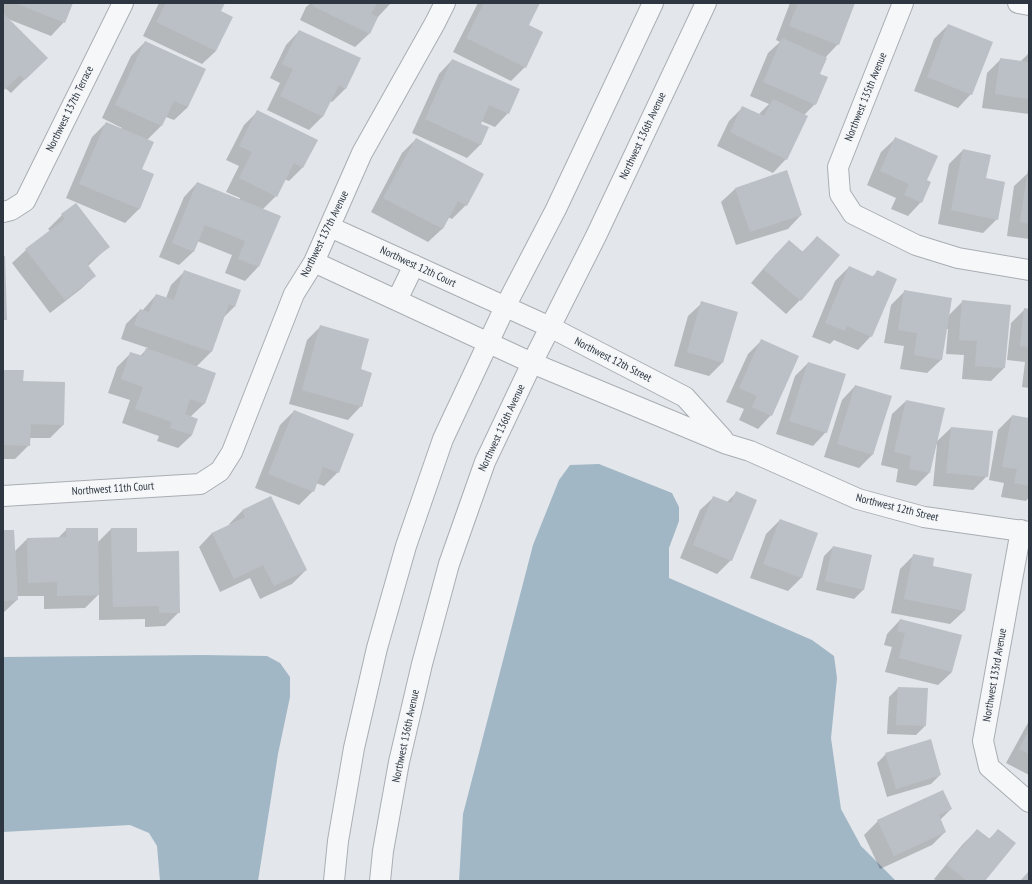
<!DOCTYPE html>
<html>
<head>
<meta charset="utf-8">
<style>
	body { margin:0 }
	#map { position:relative; width:1032px; height:884px; overflow:hidden; background:#e3e6ea; font-family:"PT Sans Narrow",sans-serif }
	canvas { display:block }
	.frame { position:absolute; inset:0; border:4px solid #2d3641; pointer-events:none }
</style>
</head>
<body>
<div id="map">
<canvas width="1032" height="884"></canvas>
<div class="frame"></div>
</div>
<script>
const ctx = document.querySelector('canvas').getContext('2d');
ctx.lineJoin = 'round';
function fillPath(path, color) {
  ctx.fillStyle = color;
  ctx.fill(path, 'evenodd');
}
function shape(rows) {
  const path = new Path2D();
  for (const r of rows) {
    path.moveTo(r[0], r[1]);
    for (let i = 2; i < r.length; i += 2) path.lineTo(r[i], r[i + 1]);
  }
  return path;
}
function strokePath(path, color, width, dash) {
  ctx.strokeStyle = color;
  ctx.lineWidth = width;
  ctx.lineCap = dash ? 'butt' : 'round';
  ctx.setLineDash(dash || []);
  ctx.stroke(path);
}
function drawText(font, color, halo, rows, align = 'center') {
  ctx.font = font + ' "PT Sans Narrow",sans-serif';
  ctx.lineWidth = 3;
  ctx.setLineDash([]);
  ctx.textBaseline = 'middle';
  ctx.strokeStyle = halo;
  ctx.fillStyle = color;
  for (const [text, x, y, turn = 0] of rows) {
    ctx.save();
    ctx.translate(x, y);
    ctx.rotate((+turn || 0) * Math.PI / 180);
    ctx.textAlign = isNaN(turn) ? turn : align;
    if (halo) ctx.strokeText(text, 0, 0);
    ctx.fillText(text, 0, 0);
    ctx.restore();
  }
}
fillPath(shape([
	[599,464,672,493,679,507,679,521,669,548,669,578,812,640,834,656,837,678,831,738,841,809,861,846,896,881,459,881,463,814,533,545,559,480,570,465],
	[203,655,267,656,280,663,290,677,290,697,278,754,258,881,160,881,157,846,149,833,130,825,3,832,3,657]
]), '#a2b7c6');
fillPath(shape([
	[3,3,72,3,64,22,51,36,8,19,46,58,11,93,5,88,3,90],
	[159,3,224,3,220,12,216,51,202,64,143,36],
	[311,3,391,3,376,19,369,34,355,47,300,20,306,7],
	[478,3,539,3,528,25,525,67,511,81,453,52],
	[790,3,854,3,838,44,825,58,818,74,815,104,804,115,786,159,773,173,717,146,729,121,743,107,758,115,769,104,750,96,768,53,780,42,776,40],
	[948,25,971,94,958,108,914,91,934,39],
	[299,31,346,88,332,102,330,101,323,116,309,130,267,110,280,83,270,78,286,45],
	[145,42,188,107,174,120,166,117,161,126,147,140,141,170,153,175,139,209,125,223,66,198,92,137,106,123,122,129,122,128,102,118,131,56],
	[1029,53,1029,114,982,108,987,73,1001,59,1020,62],
	[452,60,508,113,495,127,481,121,481,144,467,158,412,133,439,74],
	[258,111,316,140,302,168,289,181,284,179,276,196,262,210,279,217,258,267,245,281,225,273,232,255,197,241,193,252,179,265,159,257,184,197,197,183,239,200,240,198,226,192,239,166,226,160,244,125],
	[416,139,466,205,452,219,448,217,442,229,428,242,371,212,402,153],
	[895,139,926,181,921,202,908,216,891,209,896,198,867,185,881,152],
	[963,150,985,179,997,219,983,233,938,224,949,164],
	[787,172,801,215,788,229,736,245,721,202,735,189],
	[1028,173,1029,239,1007,236,1014,186],
	[76,205,108,247,88,266,95,276,81,289,50,313,12,263,26,250,50,231,48,229,62,215],
	[817,237,800,300,786,314,751,283,775,255,789,241,802,252],
	[849,267,872,277,877,272,871,336,858,350,834,340,830,344,812,337,835,281],
	[184,272,235,306,223,318,211,352,196,367,215,373,204,404,190,417,192,435,178,448,157,441,159,436,122,423,130,400,108,393,117,367,131,353,140,356,148,348,121,339,126,324,140,310,142,311,156,295,166,298,171,285],
	[905,291,948,316,962,302,1004,368,991,381,962,379,964,355,946,354,948,329,946,329,941,360,927,373,900,369,904,346,884,343,891,305],
	[702,303,722,363,709,376,674,366,688,316],
	[1025,309,1029,310,1029,388,1022,387,1025,362,1007,360,1011,323],
	[321,326,359,370,361,406,348,420,289,404,307,340],
	[762,340,771,415,758,429,739,420,744,409,726,402,748,354],
	[808,363,826,432,813,446,776,434,795,376],
	[3,371,63,425,50,438,29,438,29,445,15,459,3,459],
	[855,386,873,454,859,468,824,457,842,400],
	[906,401,936,442,951,428,987,476,973,490,933,486,937,445,936,444,929,473,916,486,896,482,898,469,881,465,892,414],
	[294,411,338,472,324,486,316,483,313,491,299,505,255,488,280,425],
	[1012,416,1029,419,1029,497,1026,501,1001,497,1004,483,989,480,998,430],
	[737,492,731,560,717,574,680,558,700,510,714,497,727,502],
	[243,510,306,570,292,584,260,599,250,578,220,592,199,547,212,533,230,525,229,524],
	[780,520,802,577,788,591,750,578,766,534],
	[67,529,97,543,111,529,136,553,179,612,165,626,145,627,145,619,99,620,99,594,85,608,44,609,44,596,16,596,17,600,3,613,3,616,3,531,14,552,27,539,58,538],
	[833,547,871,556,863,590,854,599,816,590,824,556],
	[914,555,932,567,964,611,950,624,891,613,900,569],
	[900,620,952,672,938,685,885,672,892,647,884,645,887,634],
	[898,688,925,726,916,735,887,734,889,697],
	[1029,721,1029,775,1006,763],
	[886,754,940,775,931,784,887,797,877,763],
	[951,809,940,820,945,832,932,845,880,869,864,835,878,821],
	[977,830,989,839,998,830,984,881,937,881,934,879,963,844]
]), '#0003');
fillPath(shape([
	[15,3,73,3,65,23],
	[166,3,225,3,221,11,233,17,216,51,156,22],
	[314,3,377,3,371,14,378,17,370,34,313,6],
	[484,3,540,3,529,25,543,32,526,68,466,38],
	[798,3,855,3,839,45,789,26],
	[3,13,48,58,25,80,20,75,3,91],
	[948,24,993,42,972,95,927,77],
	[299,30,361,58,346,89,339,85,323,117,280,96,293,69,282,64],
	[782,38,827,58,820,74,828,77,816,105,763,82],
	[145,41,206,69,188,107,174,101,162,126,115,105],
	[1000,58,1029,62,1029,99,995,94],
	[452,59,520,89,509,114,489,105,481,124,489,127,481,145,425,119],
	[773,99,808,116,787,160,730,132,742,106,764,116],
	[257,110,318,140,303,168,294,163,277,197,239,178,252,152,239,146],
	[106,122,154,142,142,169,154,174,140,209,79,184],
	[895,137,938,156,927,180,931,182,922,203,904,195,909,184,880,171],
	[416,138,484,174,467,206,458,201,443,229,383,198],
	[963,149,991,155,986,178,1005,182,998,220,951,210],
	[1028,169,1029,170,1029,224,1020,222],
	[787,170,802,215,750,232,735,188],
	[197,182,281,216,259,267,238,259,245,241,205,225,194,252,172,243],
	[76,203,110,247,87,264,96,276,65,300,25,249,65,219,61,214],
	[817,236,840,255,801,301,763,269,789,240,803,252],
	[3,256,5,256,7,320,3,320],
	[849,266,874,277,877,270,897,279,872,337,847,326,845,331,825,323],
	[184,270,241,290,235,307,229,304,212,352,134,325,140,309,149,312,156,294,174,300],
	[904,290,952,298,942,360,914,355,917,333,898,330],
	[962,300,1011,305,1005,368,975,366,977,341,959,340],
	[701,301,738,312,723,363,687,352],
	[1024,308,1029,309,1029,347,1020,346],
	[320,325,369,339,361,369,372,373,362,407,302,390],
	[761,339,799,356,772,416,752,407,757,396,739,388],
	[146,348,216,373,205,404,190,399,185,414,198,419,192,435,170,428,172,422,135,409,143,387,121,379,130,352,143,356],
	[808,362,846,374,827,433,789,421],
	[3,370,24,370,23,381,65,382,64,425,31,424,30,446,3,445],
	[855,385,892,396,873,455,837,444],
	[906,400,945,408,930,473,909,469,911,456,894,452],
	[294,410,354,434,339,473,323,467,314,492,268,474],
	[1012,415,1029,418,1029,486,1014,483,1017,469,1002,467],
	[951,427,993,431,988,477,946,473],
	[736,491,757,500,732,561,693,545,713,496,731,503],
	[271,496,307,570,274,586,263,565,234,579,212,533,245,517,242,510],
	[780,519,818,533,802,578,763,564],
	[66,528,98,528,99,595,57,596,57,582,28,583,27,538,66,537],
	[111,528,137,528,137,552,179,551,180,613,159,613,159,606,113,607],
	[3,530,14,530,18,600,3,601],
	[833,546,872,555,864,590,825,581],
	[913,554,934,558,933,566,972,574,965,611,904,599],
	[900,619,962,635,952,672,899,658,905,633,897,631],
	[898,687,928,688,926,726,896,725],
	[1029,730,1029,754,1019,749],
	[931,739,941,775,896,789,885,753],
	[943,790,952,809,939,815,946,832,894,856,877,820],
	[977,829,990,839,998,829,1016,843,985,881,967,881,947,865],
	[1029,871,1029,881,1020,881]
]), '#bbc0c6');
const minor = shape([
	[903,3,838,167,840,194,853,214,916,245,958,258,1029,270],
	[1018,3,1029,5],
	[3,212,11,210,25,201,123,3],
	[330,227,550,327,685,397,723,439],
	[314,262,532,363,727,444,750,451,858,499,924,517,1029,532],
	[397,300,414,265],
	[3,496,200,484,220,471,232,452,294,294,314,262,362,153,435,23,445,3],
	[1021,530,983,741,989,767,1029,802],
	[334,881,338,841,354,748,377,648,406,546,443,439,505,307,556,209,653,3],
	[380,881,383,851,399,762,422,664,449,564,485,462,532,363,596,236,706,3]
]);
strokePath(minor, '#a9aeb4', 22);
strokePath(minor, '#f6f7f9', 20);
drawText('11px', '#2d3641', '#f3f5f7', [
	["Northwest 135th Avenue",866,97,-68],
	["Northwest 137th Terrace",70,109,-64],
	["Northwest 136th Avenue",643,136,-65],
	["Northwest 137th Avenue",325,234,-64],
	["Northwest 12th Court",418,267,25],
	["Northwest 12th Street",613,360,27],
	["Northwest 136th Avenue",502,428,-65],
	["Northwest 11th Court",113,489,-4],
	["Northwest 12th Street",897,508,14],
	["Northwest 133rd Avenue",995,675,-80],
	["Northwest 136th Avenue",406,736,-78]
]);
</script>
</body>
</html>
